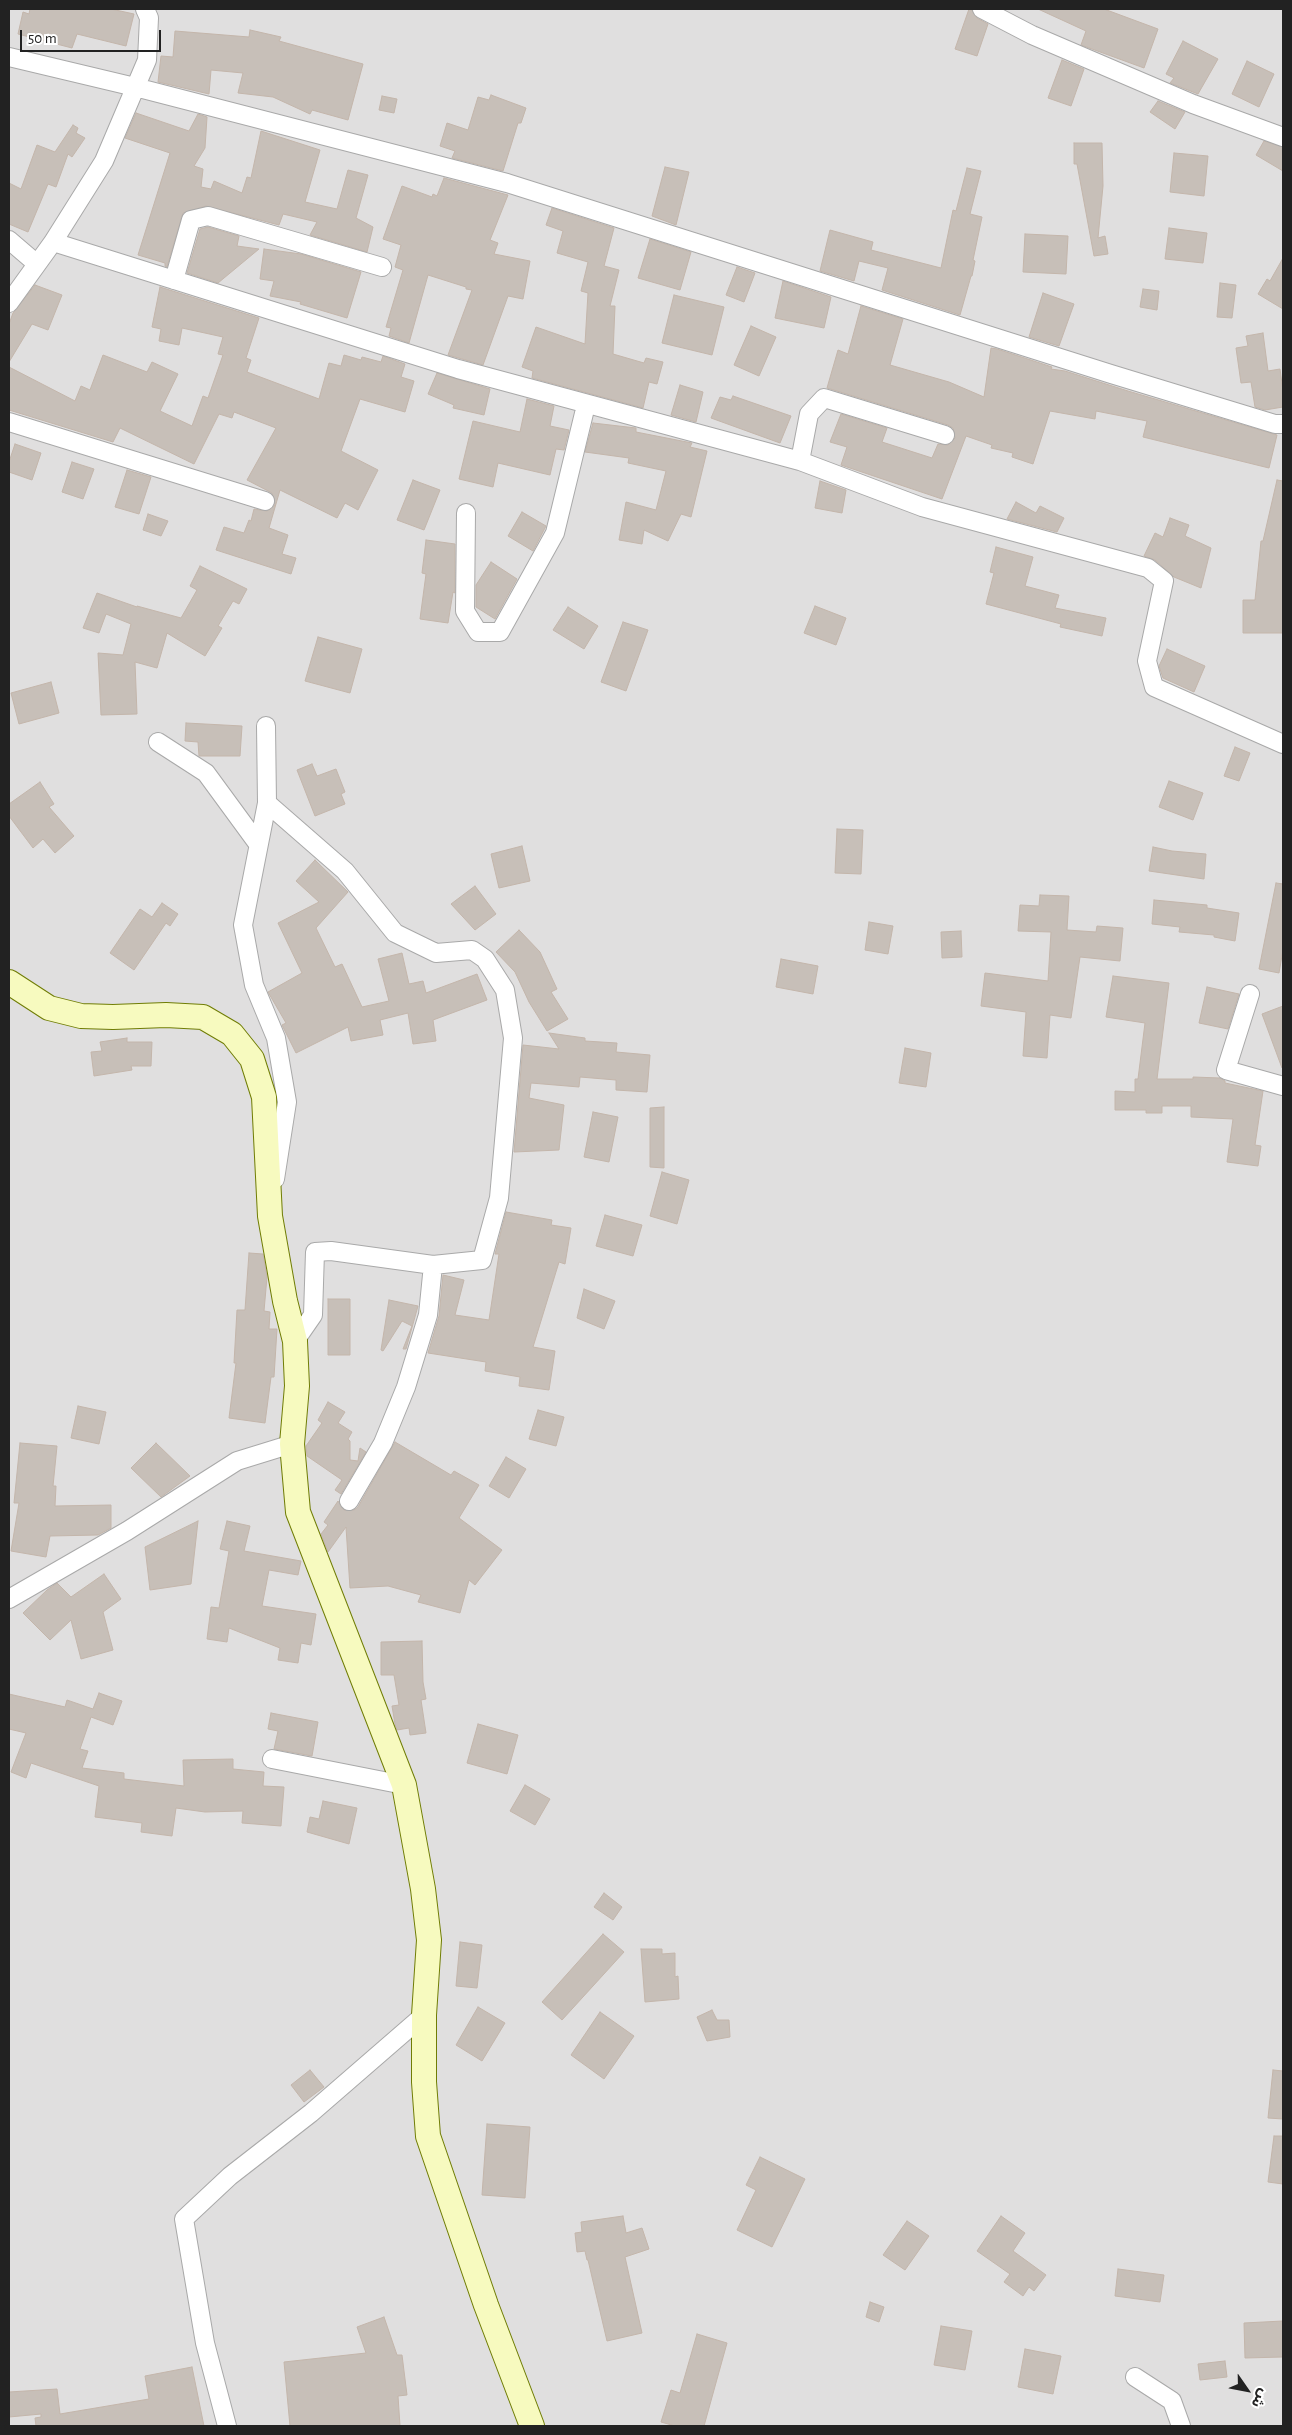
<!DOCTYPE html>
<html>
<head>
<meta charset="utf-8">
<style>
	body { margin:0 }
	#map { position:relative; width:1292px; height:2435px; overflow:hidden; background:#f2efe9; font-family:"Alegreya Sans","Noto Sans Arabic",sans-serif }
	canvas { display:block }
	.frame { position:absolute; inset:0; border:10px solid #222; pointer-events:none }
	.north { position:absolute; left:1222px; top:2365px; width:50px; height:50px; -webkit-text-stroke:4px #fff; paint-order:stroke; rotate:123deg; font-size:14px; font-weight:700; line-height:20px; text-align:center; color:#222 }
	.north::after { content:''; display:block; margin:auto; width:18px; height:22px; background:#222; clip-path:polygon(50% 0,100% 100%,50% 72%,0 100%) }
	.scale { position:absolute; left:20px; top:30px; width:141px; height:22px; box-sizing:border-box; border:2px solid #222; border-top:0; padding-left:6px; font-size:15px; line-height:18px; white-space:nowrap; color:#222; -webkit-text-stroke:4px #fff; paint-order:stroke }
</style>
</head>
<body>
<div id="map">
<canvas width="1292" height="2435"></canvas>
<div class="frame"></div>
<div class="north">ش</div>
<div class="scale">50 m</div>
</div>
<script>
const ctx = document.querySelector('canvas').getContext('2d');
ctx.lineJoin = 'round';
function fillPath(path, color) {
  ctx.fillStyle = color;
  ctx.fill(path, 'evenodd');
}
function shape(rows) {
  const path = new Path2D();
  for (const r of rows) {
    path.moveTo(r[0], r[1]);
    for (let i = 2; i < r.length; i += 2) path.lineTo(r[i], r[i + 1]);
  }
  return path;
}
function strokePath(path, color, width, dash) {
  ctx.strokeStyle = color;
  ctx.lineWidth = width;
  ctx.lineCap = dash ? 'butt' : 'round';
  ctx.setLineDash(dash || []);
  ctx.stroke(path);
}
fillPath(shape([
	[9,9,1283,9,1283,2426,9,2426]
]), '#e0dfdf');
const building = shape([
	[30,9,111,9,134,14,126,46,77,34,72,48,18,34,23,12,29,14,30,9],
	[969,9,971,9,977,18,988,24,977,56,955,49,969,9],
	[1038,9,1104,9,1158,29,1144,68,1081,45,1086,31,1038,9],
	[250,30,281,37,279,41,363,64,348,120,312,110,310,114,273,97,238,93,243,73,211,70,209,94,158,82,161,56,173,57,175,31,249,37,250,30],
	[1183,41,1218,59,1198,94,1170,83,1174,78,1166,74,1183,41],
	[1062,60,1084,69,1071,106,1048,98,1062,60],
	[1247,61,1274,74,1259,107,1232,94,1247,61],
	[491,95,526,108,521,123,518,123,503,171,452,158,455,151,440,146,447,123,468,130,478,97,489,100,491,95],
	[382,96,397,99,394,113,379,110,382,96],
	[1158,101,1185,112,1175,129,1150,112,1158,101],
	[136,113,189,131,198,114,207,117,205,148,194,166,203,169,201,187,211,189,214,181,242,193,247,177,251,178,261,131,320,150,305,202,337,209,348,170,368,175,356,218,373,227,367,252,310,235,317,222,283,214,279,225,206,206,183,213,167,267,165,266,165,263,138,255,170,153,125,138,136,113],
	[73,125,78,128,76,133,85,138,72,157,68,154,56,187,48,184,28,232,9,224,9,183,21,189,37,145,55,152,73,125],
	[1264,141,1283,147,1283,171,1256,155,1264,141],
	[1074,143,1102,143,1103,186,1098,238,1105,236,1108,254,1094,256,1077,164,1074,164,1074,143],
	[1174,153,1208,156,1204,196,1170,192,1174,153],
	[665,167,689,172,676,225,652,216,665,167],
	[967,168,981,171,970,214,982,217,973,260,975,261,972,276,971,276,960,315,882,290,888,268,859,261,854,281,820,271,830,230,873,242,871,250,941,268,953,210,956,211,967,168],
	[444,178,508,195,490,240,498,243,494,254,530,261,523,299,508,296,483,365,448,355,472,290,466,289,466,287,428,275,409,343,389,336,391,328,386,327,403,270,395,267,401,245,383,239,402,186,432,197,433,194,437,196,444,178],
	[552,208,614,228,604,266,619,270,610,306,615,306,613,354,644,363,646,358,663,362,657,384,649,382,643,408,532,378,533,371,522,367,536,327,585,344,588,293,581,291,588,262,557,253,563,231,546,225,552,208],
	[208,227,239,236,237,246,259,249,218,283,187,273,200,229,208,227],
	[1169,228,1207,233,1203,263,1165,259,1169,228],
	[1025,234,1068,236,1066,274,1023,272,1025,234],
	[650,239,691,252,680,290,638,278,650,239],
	[264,249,301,254,361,272,347,318,300,304,301,302,270,296,274,281,260,279,264,249],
	[1283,258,1283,309,1258,294,1267,279,1270,281,1283,258],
	[737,267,755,273,744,302,726,295,737,267],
	[783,281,831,297,824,328,775,318,783,281],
	[1220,283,1236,285,1232,318,1217,317,1220,283],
	[35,285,62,295,48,330,32,324,9,362,9,324,13,313,35,285],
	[160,287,259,318,246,358,251,360,247,372,319,399,329,363,341,366,344,355,361,360,362,357,381,362,383,356,405,364,401,377,414,381,405,412,360,399,341,451,378,470,358,510,345,503,337,518,280,490,269,528,288,535,282,554,296,558,291,574,216,550,224,527,244,533,249,520,251,521,254,509,267,511,275,505,272,493,247,480,276,428,234,412,232,418,219,414,194,464,120,428,113,442,9,410,9,367,75,401,81,386,90,390,103,355,147,372,152,362,178,374,160,411,192,426,203,396,208,398,223,355,218,354,223,337,182,328,179,345,159,341,161,329,152,327,160,287],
	[1143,289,1159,291,1157,310,1140,307,1143,289],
	[1043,293,1074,304,1059,346,1029,337,1043,293],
	[674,295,724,307,712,355,662,343,674,295],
	[861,306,903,319,890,365,949,382,984,397,991,348,997,349,1052,367,1051,369,1065,371,1128,391,1277,435,1269,468,1143,437,1147,421,1096,411,1095,419,1050,411,1033,464,1012,457,1013,453,991,448,992,445,966,436,942,499,841,465,847,447,830,442,841,414,887,428,882,442,932,458,938,444,948,445,955,438,953,428,948,425,827,388,838,350,848,354,861,306],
	[751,326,776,337,759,376,734,365,751,326],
	[1263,333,1268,371,1280,369,1283,391,1283,407,1265,410,1255,407,1251,382,1241,383,1236,348,1248,346,1246,336,1263,333],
	[437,373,490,389,484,415,453,408,454,405,428,394,437,373],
	[680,385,703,392,696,422,671,415,680,385],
	[733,396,791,416,780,443,711,418,720,397,731,400,733,396],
	[527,399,554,406,550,426,569,430,564,450,556,449,550,475,498,463,493,487,459,479,473,421,520,432,527,399],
	[593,423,636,428,636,432,692,443,690,447,707,451,691,517,681,514,668,541,644,530,642,544,619,540,626,502,656,510,666,471,628,463,629,458,585,452,593,423],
	[15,444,41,453,32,480,9,472,9,462,15,444],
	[72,462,94,469,83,499,62,492,72,462],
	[127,470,151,477,139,514,115,507,127,470],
	[413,480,440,490,424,530,397,520,413,480],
	[1277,480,1283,481,1283,633,1243,633,1243,600,1255,600,1261,541,1263,541,1277,480],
	[820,481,846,490,842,513,815,508,820,481],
	[1016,502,1036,513,1040,506,1064,518,1057,532,1007,519,1016,502],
	[522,512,546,526,533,551,508,536,522,512],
	[148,514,168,521,161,536,143,530,148,514],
	[1170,518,1189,525,1185,536,1211,548,1201,588,1174,577,1155,560,1144,556,1155,533,1163,537,1170,518],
	[426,540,455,544,455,593,453,592,448,623,420,619,426,574,422,573,426,540],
	[996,547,1033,557,1025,586,1059,595,1055,608,1106,618,1102,636,1060,627,1061,624,986,604,994,573,990,572,996,547],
	[491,562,517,579,495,619,476,607,476,585,491,562],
	[200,566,247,589,239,604,233,601,218,626,222,628,205,656,167,633,157,668,135,662,137,714,101,715,98,653,123,655,131,624,106,614,99,633,83,628,97,593,137,607,137,606,181,618,197,590,190,586,200,566],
	[815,606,846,618,836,645,804,633,815,606],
	[568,607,598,626,584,649,553,630,568,607],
	[623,622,648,630,626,691,601,682,623,622],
	[318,637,362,649,350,693,305,681,318,637],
	[1167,649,1205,666,1194,692,1163,678,1159,666,1167,649],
	[51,682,59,713,19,724,11,693,51,682],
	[186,723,242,726,240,756,199,756,198,742,185,741,186,723],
	[1235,747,1250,753,1239,781,1224,776,1235,747],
	[312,764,317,776,336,769,345,792,341,794,345,804,315,816,297,770,312,764],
	[1169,781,1203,793,1193,820,1159,807,1169,781],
	[40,782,54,804,49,807,74,836,55,853,43,839,33,848,9,816,9,804,40,782],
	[837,829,863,830,861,874,835,873,837,829],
	[522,846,530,881,499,888,491,854,522,846],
	[1153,847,1172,851,1206,854,1204,879,1149,871,1153,847],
	[315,860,348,892,316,928,335,967,342,964,362,1007,389,1001,378,959,402,953,409,984,423,981,426,993,477,974,487,1000,433,1020,436,1041,413,1044,408,1013,380,1020,383,1035,351,1041,348,1027,296,1053,282,1025,286,1023,268,992,302,973,278,923,319,902,296,881,315,860],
	[1276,883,1283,884,1283,950,1279,973,1259,969,1276,883],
	[475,886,496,914,475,930,451,904,475,886],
	[1040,895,1069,896,1067,930,1096,932,1097,926,1123,928,1120,961,1080,957,1071,1018,1050,1015,1047,1058,1023,1056,1026,1012,981,1006,985,973,1048,981,1051,932,1018,931,1020,905,1039,906,1040,895],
	[1154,900,1207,905,1207,908,1239,913,1235,941,1214,937,1214,935,1179,932,1180,927,1152,924,1154,900],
	[162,903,178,914,170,926,166,923,134,970,110,953,140,909,152,917,162,903],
	[869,922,893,926,888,954,865,950,869,922],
	[519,930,540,952,557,989,551,992,568,1019,547,1031,529,1002,515,972,496,952,519,930],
	[961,931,962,957,942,958,941,932,961,931],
	[781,959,818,966,813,994,776,987,781,959],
	[1113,976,1169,983,1157,1079,1193,1079,1193,1077,1220,1078,1225,1081,1225,1083,1263,1091,1255,1145,1261,1146,1258,1166,1227,1162,1233,1119,1191,1117,1191,1106,1162,1106,1162,1113,1146,1113,1146,1110,1115,1110,1115,1091,1135,1092,1135,1079,1138,1079,1145,1023,1106,1017,1113,976],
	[1207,987,1239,994,1228,1029,1199,1023,1207,987],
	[1283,1006,1283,1068,1282,1068,1262,1014,1283,1006],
	[549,1033,585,1038,585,1041,617,1043,616,1052,650,1055,647,1092,616,1090,616,1080,580,1077,579,1087,531,1083,529,1098,564,1105,559,1150,514,1152,523,1045,559,1049,549,1033],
	[127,1038,127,1042,152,1042,151,1066,131,1066,132,1070,94,1076,91,1052,102,1051,100,1042,127,1038],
	[905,1048,931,1053,926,1087,899,1083,905,1048],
	[664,1107,664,1168,650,1167,650,1108,664,1107],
	[593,1112,618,1117,609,1162,584,1157,593,1112],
	[662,1172,689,1180,677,1224,650,1216,662,1172],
	[506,1212,552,1220,551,1225,571,1228,565,1264,559,1262,533,1347,555,1351,549,1390,519,1386,520,1377,485,1371,486,1362,428,1353,439,1316,443,1275,464,1280,455,1315,489,1320,499,1254,495,1254,506,1212],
	[605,1215,642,1225,633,1256,596,1246,605,1215],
	[249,1253,263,1254,267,1277,264,1311,270,1312,269,1329,277,1329,274,1377,271,1377,265,1423,229,1418,236,1363,234,1363,237,1310,245,1310,249,1253],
	[584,1289,615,1301,604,1329,577,1318,584,1289],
	[328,1299,350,1299,350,1355,328,1355,328,1299],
	[389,1300,418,1306,406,1349,403,1349,412,1326,402,1321,383,1351,381,1350,389,1300],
	[328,1402,345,1412,338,1423,352,1432,348,1439,350,1441,350,1460,358,1461,360,1448,366,1452,341,1494,335,1490,342,1480,307,1456,306,1446,322,1423,318,1420,328,1402],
	[78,1406,106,1412,99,1444,71,1438,78,1406],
	[538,1410,564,1417,556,1446,529,1439,538,1410],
	[395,1442,451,1475,454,1471,479,1485,459,1518,502,1550,475,1585,469,1580,460,1613,418,1602,421,1595,388,1586,350,1588,346,1527,328,1552,321,1534,328,1525,324,1522,338,1501,344,1510,354,1510,358,1507,395,1442],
	[20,1443,57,1446,53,1486,56,1486,55,1506,111,1505,111,1528,98,1535,50,1536,46,1557,11,1551,19,1503,14,1503,20,1443],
	[156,1443,190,1476,161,1497,131,1468,156,1443],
	[506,1457,526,1469,509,1498,489,1486,506,1457],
	[198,1521,191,1584,150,1590,145,1547,198,1521],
	[227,1521,250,1526,244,1551,301,1561,298,1575,269,1570,262,1606,316,1614,311,1645,301,1643,298,1663,278,1660,280,1648,229,1628,227,1642,207,1639,211,1607,219,1608,229,1551,220,1549,227,1521],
	[104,1574,121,1599,103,1612,113,1650,81,1659,71,1620,50,1640,23,1613,47,1590,57,1583,71,1597,104,1574],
	[422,1641,423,1682,426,1699,421,1700,426,1733,410,1735,409,1728,397,1730,395,1724,392,1706,399,1705,394,1675,381,1675,381,1642,422,1641],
	[99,1693,122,1701,113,1725,91,1717,80,1749,88,1751,82,1768,124,1773,124,1779,184,1786,183,1760,233,1759,233,1769,264,1772,263,1786,284,1787,281,1826,242,1823,243,1811,205,1812,176,1808,172,1836,141,1832,142,1823,95,1817,99,1786,31,1763,26,1778,11,1772,26,1733,9,1729,9,1694,65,1707,67,1700,93,1709,99,1693],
	[271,1713,318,1722,312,1756,274,1749,278,1731,268,1729,271,1713],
	[478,1724,518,1735,507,1774,467,1763,478,1724],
	[525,1785,550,1799,535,1825,510,1811,525,1785],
	[323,1801,357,1808,349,1844,307,1832,310,1817,319,1819,323,1801],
	[604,1893,622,1907,613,1920,594,1907,604,1893],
	[603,1934,624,1952,562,2020,542,2002,603,1934],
	[460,1942,482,1945,477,1988,456,1986,460,1942],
	[641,1949,662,1949,662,1954,675,1953,675,1977,678,1976,679,1999,645,2002,641,1949],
	[478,2007,505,2023,482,2061,456,2045,478,2007],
	[712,2010,717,2020,729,2020,730,2037,707,2041,697,2017,712,2010],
	[600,2012,634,2036,604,2079,571,2055,600,2012],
	[310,2070,324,2087,304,2102,291,2085,310,2070],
	[1273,2070,1283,2071,1283,2119,1268,2118,1273,2070],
	[487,2124,530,2127,525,2198,482,2195,487,2124],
	[1274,2136,1283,2136,1283,2184,1268,2182,1274,2136],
	[760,2157,805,2179,772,2247,737,2230,756,2190,746,2185,760,2157],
	[623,2216,626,2233,642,2228,649,2249,625,2257,642,2333,607,2341,588,2260,587,2260,585,2251,577,2252,575,2233,582,2232,581,2222,623,2216],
	[1001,2216,1025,2233,1013,2251,1046,2275,1034,2291,1029,2287,1023,2296,1004,2282,1010,2274,977,2251,1001,2216],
	[907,2221,929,2236,905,2270,883,2255,907,2221],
	[1118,2269,1164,2275,1160,2302,1115,2296,1118,2269],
	[870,2302,884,2307,879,2322,866,2317,870,2302],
	[384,2317,397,2355,402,2355,407,2395,398,2396,400,2426,290,2426,284,2362,366,2353,357,2327,384,2317],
	[1283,2321,1283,2357,1245,2358,1244,2323,1283,2321],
	[941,2326,972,2331,965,2370,934,2365,941,2326],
	[697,2334,727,2343,704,2426,675,2426,661,2422,671,2390,680,2393,697,2334],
	[1025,2349,1061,2356,1053,2394,1018,2387,1025,2349],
	[1225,2361,1227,2377,1200,2380,1198,2364,1225,2361],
	[192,2367,204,2426,36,2426,35,2418,41,2417,41,2414,9,2417,9,2392,57,2389,60,2414,149,2399,145,2376,192,2367]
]);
fillPath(building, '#c7bfb8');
strokePath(building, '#c4b6ab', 1);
const street = shape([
	[982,9,1032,35,1193,104,1283,137],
	[9,57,135,87,507,183,1111,374,1275,424,1283,424],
	[9,240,37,264],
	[53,242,458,369,800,461,922,507,1148,568,1164,581,1147,661,1154,687,1283,744],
	[174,280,191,220,208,216,382,267],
	[9,303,53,242,104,161,147,60,149,18,145,9],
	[9,422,265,501],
	[800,461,809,414,824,398,945,435],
	[466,513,465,611,478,632,500,632,555,533,586,405],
	[266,726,267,803,243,925,254,985,276,1038,287,1102,275,1179],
	[158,742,206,773,258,844],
	[267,803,345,871,395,933,436,953,472,950,485,959,505,990,513,1038,499,1198,482,1260,433,1265,331,1251,315,1252,313,1315,295,1341],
	[1250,994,1226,1070,1283,1086],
	[349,1501,383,1443,406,1387,428,1315,433,1265],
	[9,1599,127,1531,237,1461,292,1444],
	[272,1759,404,1785],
	[1135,2377,1172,2401,1181,2426],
	[227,2426,205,2343,184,2219,230,2176,311,2113,424,2015]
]);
const secondary = shape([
	[9,982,49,1008,81,1016,113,1017,166,1015,203,1017,232,1034,252,1059,264,1097,270,1216,285,1301,295,1341,297,1386,292,1444,298,1512,404,1785,423,1889,429,1940,424,2015,424,2082,428,2136,486,2305,532,2426]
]);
strokePath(street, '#a9a9a9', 20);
strokePath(secondary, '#707d05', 26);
strokePath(street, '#fff', 18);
strokePath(secondary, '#f7fabf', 24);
</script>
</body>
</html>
